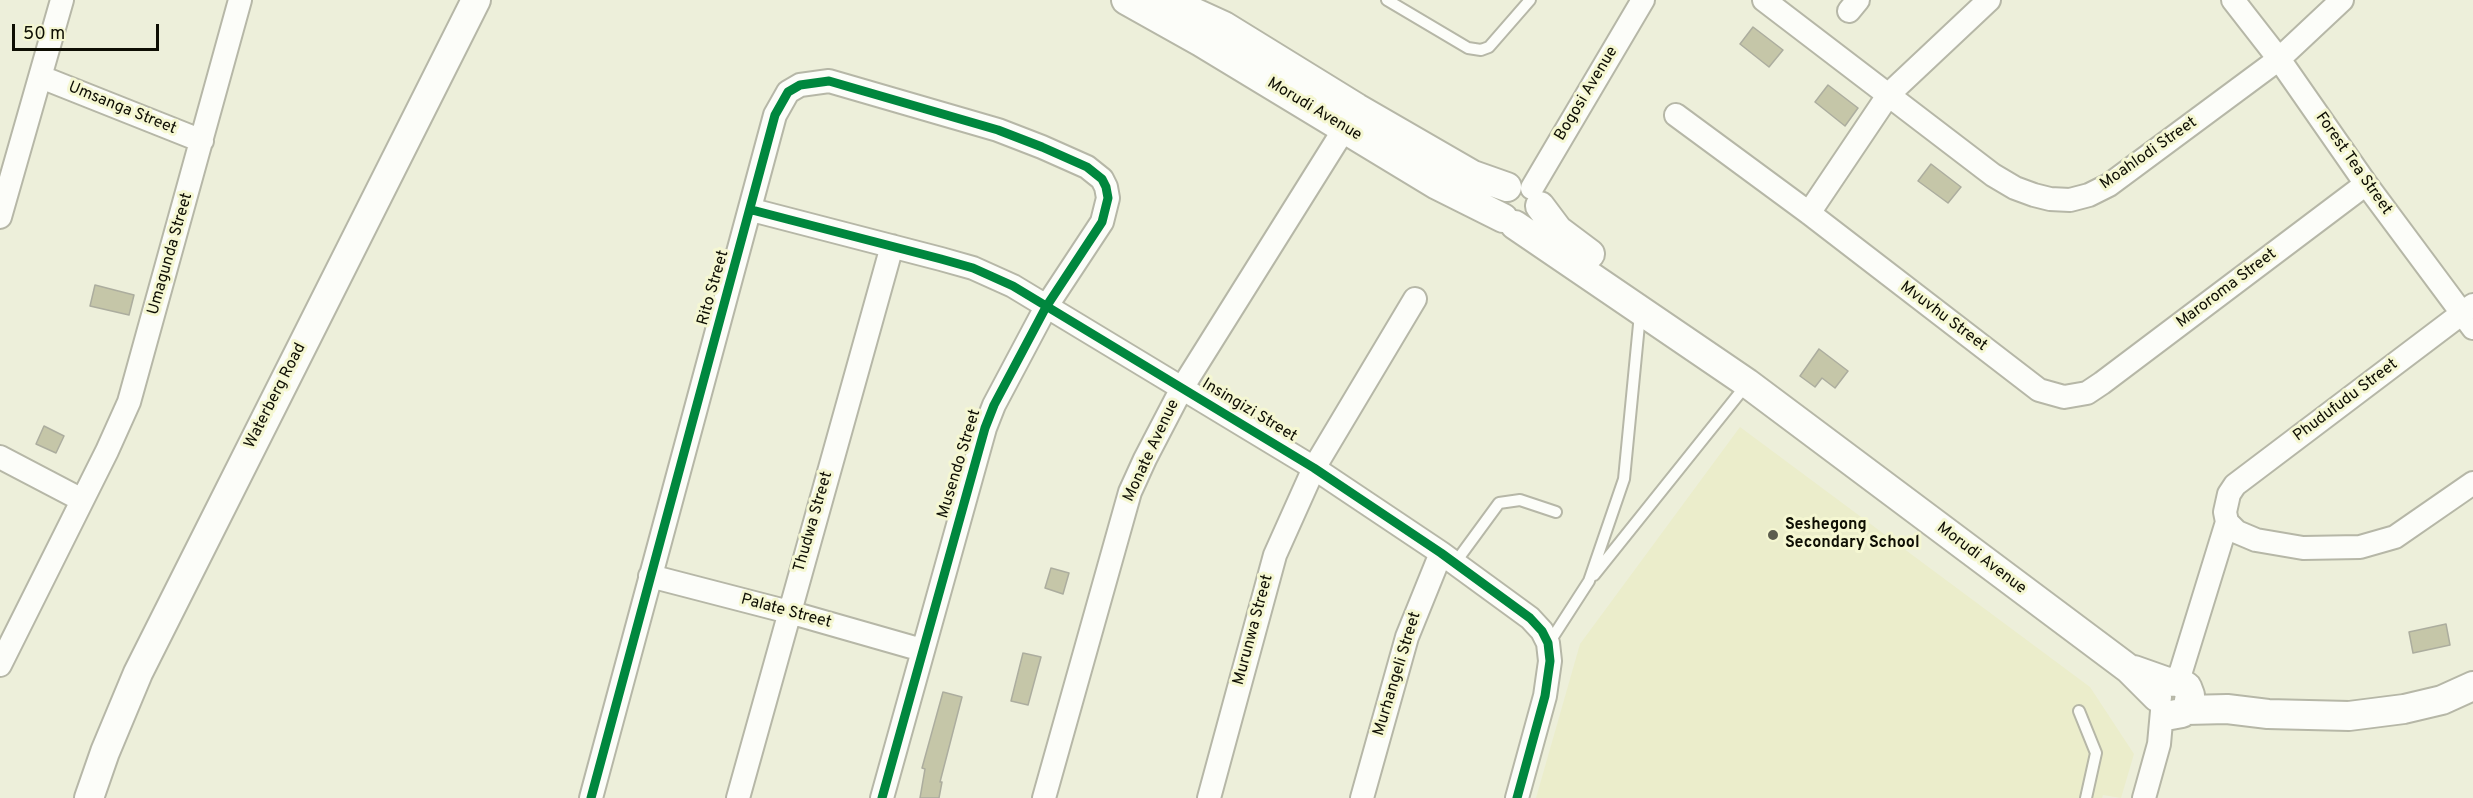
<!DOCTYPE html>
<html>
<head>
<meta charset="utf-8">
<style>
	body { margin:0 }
	#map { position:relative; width:2473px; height:798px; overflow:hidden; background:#edefda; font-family:Overpass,sans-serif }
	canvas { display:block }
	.scale { position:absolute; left:12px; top:24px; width:147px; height:27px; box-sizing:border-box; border:3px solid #0e0e03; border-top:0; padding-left:8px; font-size:18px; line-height:21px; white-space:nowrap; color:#0e0e03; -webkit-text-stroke:4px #f5f7d2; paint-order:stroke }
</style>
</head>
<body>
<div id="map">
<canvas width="2473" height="798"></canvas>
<div class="scale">50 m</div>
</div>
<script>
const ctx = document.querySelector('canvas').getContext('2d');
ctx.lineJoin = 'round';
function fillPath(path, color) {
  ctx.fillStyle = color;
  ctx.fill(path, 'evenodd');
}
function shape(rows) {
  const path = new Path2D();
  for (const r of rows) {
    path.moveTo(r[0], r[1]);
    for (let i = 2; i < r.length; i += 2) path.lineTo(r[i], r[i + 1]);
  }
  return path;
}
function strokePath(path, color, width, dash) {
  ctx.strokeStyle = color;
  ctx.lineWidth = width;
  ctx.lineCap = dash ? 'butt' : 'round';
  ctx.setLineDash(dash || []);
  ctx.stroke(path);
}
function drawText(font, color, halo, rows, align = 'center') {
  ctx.font = font + ' Overpass,sans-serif';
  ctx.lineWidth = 6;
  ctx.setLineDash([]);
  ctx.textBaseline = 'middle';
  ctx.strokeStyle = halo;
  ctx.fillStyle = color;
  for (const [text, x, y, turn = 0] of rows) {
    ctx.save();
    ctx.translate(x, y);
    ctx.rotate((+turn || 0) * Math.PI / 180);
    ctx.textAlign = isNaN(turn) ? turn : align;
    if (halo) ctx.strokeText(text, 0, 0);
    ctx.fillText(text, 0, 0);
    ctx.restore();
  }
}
fillPath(shape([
	[1740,427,2090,687,2134,754,2121,798,2103,795,2102,798,1536,798,1580,644]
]), '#ebedcb');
const building = shape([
	[1753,27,1783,50,1769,67,1740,44,1753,27],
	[1828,85,1858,108,1845,126,1815,102,1828,85],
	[1931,164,1961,187,1948,203,1918,181,1931,164],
	[95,285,134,295,129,315,90,306,95,285],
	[1819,349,1848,371,1835,388,1822,378,1815,387,1800,376,1819,349],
	[44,426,64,436,56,453,36,444,44,426],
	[1051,568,1069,573,1063,594,1045,588,1051,568],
	[2446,624,2450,645,2413,653,2409,632,2446,624],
	[1023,653,1041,657,1028,705,1011,701,1023,653],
	[943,692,962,697,940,782,942,782,939,798,920,798,925,769,922,768,943,692]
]);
fillPath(building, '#c5c6a8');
strokePath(building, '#acad9e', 1.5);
const service = shape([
	[1387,0,1468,48,1481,50,1489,47,1530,0],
	[1455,563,1499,503,1520,500,1556,512],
	[1594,575,1747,384],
	[1549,643,1589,581,1624,479,1640,314],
	[2079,711,2096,753,2086,798]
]);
const minor = shape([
	[1764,0,1993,175,2015,188,2034,195,2050,199,2070,200,2089,195,2109,185,2279,59,2342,0],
	[2233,0,2279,59,2366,184,2473,328],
	[1849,11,1858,0],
	[41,77,202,141],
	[1676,115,1809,213,2039,390,2064,397,2087,393,2102,383,2366,184],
	[1532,188,1643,0],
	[752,210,941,259,973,268,1013,286,1314,468,1441,553,1530,618,1542,631,1548,643,1550,661,1545,696,1517,798],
	[1809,213,1889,94,1989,0],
	[0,217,62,0],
	[2473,305,2235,485,2229,494,2225,512,2227,522,2237,532,2256,540,2303,548,2360,547,2395,537,2473,483],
	[0,457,82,500],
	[650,576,789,612,922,650],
	[0,665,107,451,129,402,240,0],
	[2178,681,2227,522],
	[591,798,775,115,788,92,800,85,829,81,998,130,1042,147,1087,167,1102,179,1106,187,1108,198,1102,222,1046,307,994,405,985,428,882,798],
	[738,798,892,246],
	[1044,798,1130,492,1145,459,1182,388,1353,115],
	[1209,798,1275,555,1314,468,1415,299],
	[1362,798,1407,637,1441,553],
	[2144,798,2159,744,2162,711]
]);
const tertiary = shape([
	[1126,0,1201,42,1437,185,1503,218],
	[1167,0,1224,26,1357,108,1473,175,1507,187],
	[1540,206,1558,230,1590,254],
	[1515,225,1747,383,2129,669,2157,697],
	[2134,670,2168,682,2178,681,2187,687,2190,695,2188,706,2182,713,2171,715],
	[2186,710,2227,709,2268,714,2349,716,2404,709,2442,700,2473,686],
	[89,798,105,752,138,673,476,0]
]);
strokePath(service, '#b6b7a7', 14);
strokePath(minor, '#b6b7a7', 26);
strokePath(tertiary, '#b6b7a7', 32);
strokePath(service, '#fcfdf9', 10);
strokePath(minor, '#fcfdf9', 22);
strokePath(tertiary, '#fcfdf9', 28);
strokePath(shape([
	[752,210,941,259,973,268,1013,286,1314,468,1441,553,1530,618,1542,631,1548,643,1550,661,1545,696,1517,798],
	[591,798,775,115,788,92,800,85,829,81,998,130,1042,147,1087,167,1102,179,1106,187,1108,198,1102,222,1046,307,994,405,985,428,882,798]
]), '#00873e', 9);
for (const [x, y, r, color] of [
	[1773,535,6,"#5c5d4e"]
]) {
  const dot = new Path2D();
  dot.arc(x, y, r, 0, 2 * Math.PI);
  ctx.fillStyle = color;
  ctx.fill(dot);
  strokePath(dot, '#f5f7d2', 2);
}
drawText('16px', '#0e0e03', '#f5f7d2', [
	["Bogosi Avenue",1587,94,-59],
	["Umsanga Street",122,109,22],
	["Morudi Avenue",1314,110,31],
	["Moahlodi Street",2149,154,-35],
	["Forest Tea Street",2353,164,55],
	["Umagunda Street",171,254,-74],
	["Rito Street",714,288,-74],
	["Maroroma Street",2227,289,-37],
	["Mvuvhu Street",1943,317,37],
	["Waterberg Road",276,396,-63],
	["Phudufudu Street",2346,401,-37],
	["Insingizi Street",1249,411,31],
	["Monate Avenue",1152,451,-65],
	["Musendo Street",960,464,-73],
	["Thudwa Street",814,522,-74],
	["Morudi Avenue",1981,559,37],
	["Palate Street",786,612,15],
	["Murunwa Street",1254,630,-75],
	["Murhangeli Street",1398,674,-73]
]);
drawText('bold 16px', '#0e0e03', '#f5f7d2', [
	["Seshegong",1785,526],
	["Secondary School",1785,544]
], 'left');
</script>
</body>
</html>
